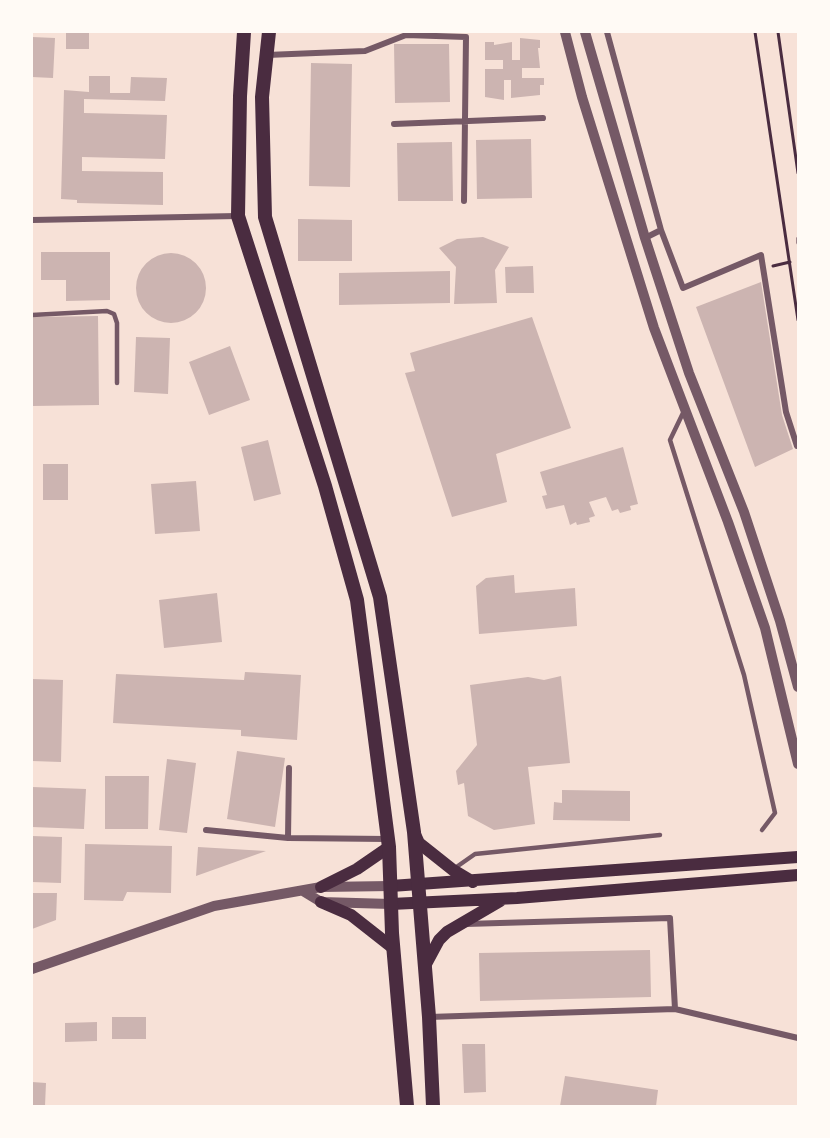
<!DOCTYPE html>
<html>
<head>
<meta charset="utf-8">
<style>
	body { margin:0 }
	#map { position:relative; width:830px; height:1138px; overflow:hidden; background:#f7e1d7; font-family:Arial,sans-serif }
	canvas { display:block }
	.frame { position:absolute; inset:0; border:33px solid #fffaf5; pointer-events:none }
</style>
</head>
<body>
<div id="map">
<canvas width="830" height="1138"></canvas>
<div class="frame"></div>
</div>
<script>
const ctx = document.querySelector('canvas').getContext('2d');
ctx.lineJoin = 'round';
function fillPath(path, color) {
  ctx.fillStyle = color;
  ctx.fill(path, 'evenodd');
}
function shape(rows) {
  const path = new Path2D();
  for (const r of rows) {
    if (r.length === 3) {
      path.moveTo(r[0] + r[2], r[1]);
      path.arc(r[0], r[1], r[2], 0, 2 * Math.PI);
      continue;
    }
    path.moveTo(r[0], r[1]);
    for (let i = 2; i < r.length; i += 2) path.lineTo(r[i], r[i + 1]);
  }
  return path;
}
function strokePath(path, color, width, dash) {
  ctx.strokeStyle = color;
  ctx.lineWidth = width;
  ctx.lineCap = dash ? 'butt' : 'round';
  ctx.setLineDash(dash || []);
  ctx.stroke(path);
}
fillPath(shape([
	[66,32,89,32,89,49,66,49],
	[32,37,55,38,53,78,32,77],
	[520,38,540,40,540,48,538,48,540,68,522,68,522,78,544,78,544,85,540,85,540,95,511,98,511,80,504,80,504,100,485,97,485,69,503,69,503,60,485,60,485,42,494,42,494,45,512,42,512,60,520,60],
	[394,44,449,44,450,102,395,103],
	[311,63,352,64,350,187,309,186],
	[89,76,110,76,110,93,130,93,131,77,167,78,165,101,84,99,84,113,167,115,165,159,82,157,82,171,163,172,163,205,77,203,77,200,61,199,64,90,89,92],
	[531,139,532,198,477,199,476,140],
	[452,142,453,201,398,201,397,143],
	[298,219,352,220,352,261,298,261],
	[483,237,509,247,495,270,497,303,454,304,456,267,439,248,457,239],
	[41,252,110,252,110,300,66,301,66,280,41,280],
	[171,288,35],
	[533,266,534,293,506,293,505,267],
	[450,271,450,303,339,305,339,273],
	[761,282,782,415,793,449,755,467,696,307],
	[98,316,99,405,32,406,32,317],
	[532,317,571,428,496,454,507,502,452,517,405,373,415,371,410,353],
	[136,337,170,338,168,394,134,392],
	[230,346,250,400,209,415,189,362],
	[268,440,281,494,254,501,241,447],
	[623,447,638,504,630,506,631,510,620,513,618,509,612,511,606,497,589,502,595,516,589,518,590,522,577,525,576,522,570,525,564,505,546,509,542,496,547,495,540,472],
	[43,464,68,464,68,500,43,500],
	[196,481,200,531,155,534,151,484],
	[514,575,515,593,575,588,577,626,479,634,476,586,486,578],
	[217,593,222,642,164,648,159,600],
	[245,672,301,675,297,740,241,736,241,730,113,723,116,674,244,680],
	[561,676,570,763,528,767,535,824,494,830,468,816,464,783,458,785,456,771,477,745,470,685,528,677,544,680],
	[32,679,63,680,61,762,32,761],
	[237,751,285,758,275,827,227,819],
	[167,759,196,763,187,833,159,830],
	[105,776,149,776,148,829,105,829],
	[32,787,86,789,84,829,32,827],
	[562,790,630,791,630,821,553,820,554,802,562,803],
	[32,836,62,837,61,883,32,882],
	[85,844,172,846,171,893,127,892,123,901,84,900],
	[198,847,266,851,196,876],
	[32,893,57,893,56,920,32,929],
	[650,950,651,997,480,1001,479,953],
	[112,1017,146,1017,146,1039,112,1039],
	[97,1022,97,1041,65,1042,65,1023],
	[462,1044,485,1044,486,1092,464,1093],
	[565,1076,658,1090,656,1106,560,1106],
	[32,1082,46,1083,45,1106,32,1106]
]), '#ccb4b1');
strokePath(shape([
	[755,32,798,320],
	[778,32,798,173],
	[798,238,798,243],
	[773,266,790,262]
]), '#4a2c40', 3);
strokePath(shape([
	[32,315,107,311,114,314,117,323,117,383],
	[683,413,670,440,744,675,775,813,762,830],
	[455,868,475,854,660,835]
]), '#755966', 4.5);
strokePath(shape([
	[607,32,661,230,683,288,761,255,786,412,797,446],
	[267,55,365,51,406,35,466,37,464,201],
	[394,124,543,118],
	[32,220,237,216],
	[645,238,661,230],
	[289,768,288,838,387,839],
	[206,830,288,838],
	[675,1009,798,1038],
	[429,1017,675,1009,670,918,466,924]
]), '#755966', 6);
strokePath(shape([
	[565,32,582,97,654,328,728,522,765,628,798,764],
	[585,32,645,238,689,373,744,512,780,621,798,687],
	[303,891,321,902,391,904],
	[32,969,214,906,321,887,391,886]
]), '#755966', 10);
strokePath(shape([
	[414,832,419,843,453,870,473,882],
	[391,886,798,857],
	[321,887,357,869,389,847],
	[321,902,351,915,393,948],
	[391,904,517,898,798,875],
	[425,966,439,940,447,932,500,901]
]), '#4a2c40', 12);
strokePath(shape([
	[244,32,240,96,238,216,325,486,357,600,389,847,392,933,407,1106],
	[269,32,262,97,265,217,380,597,414,832,429,1017,433,1106]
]), '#4a2c40', 14);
</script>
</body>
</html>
